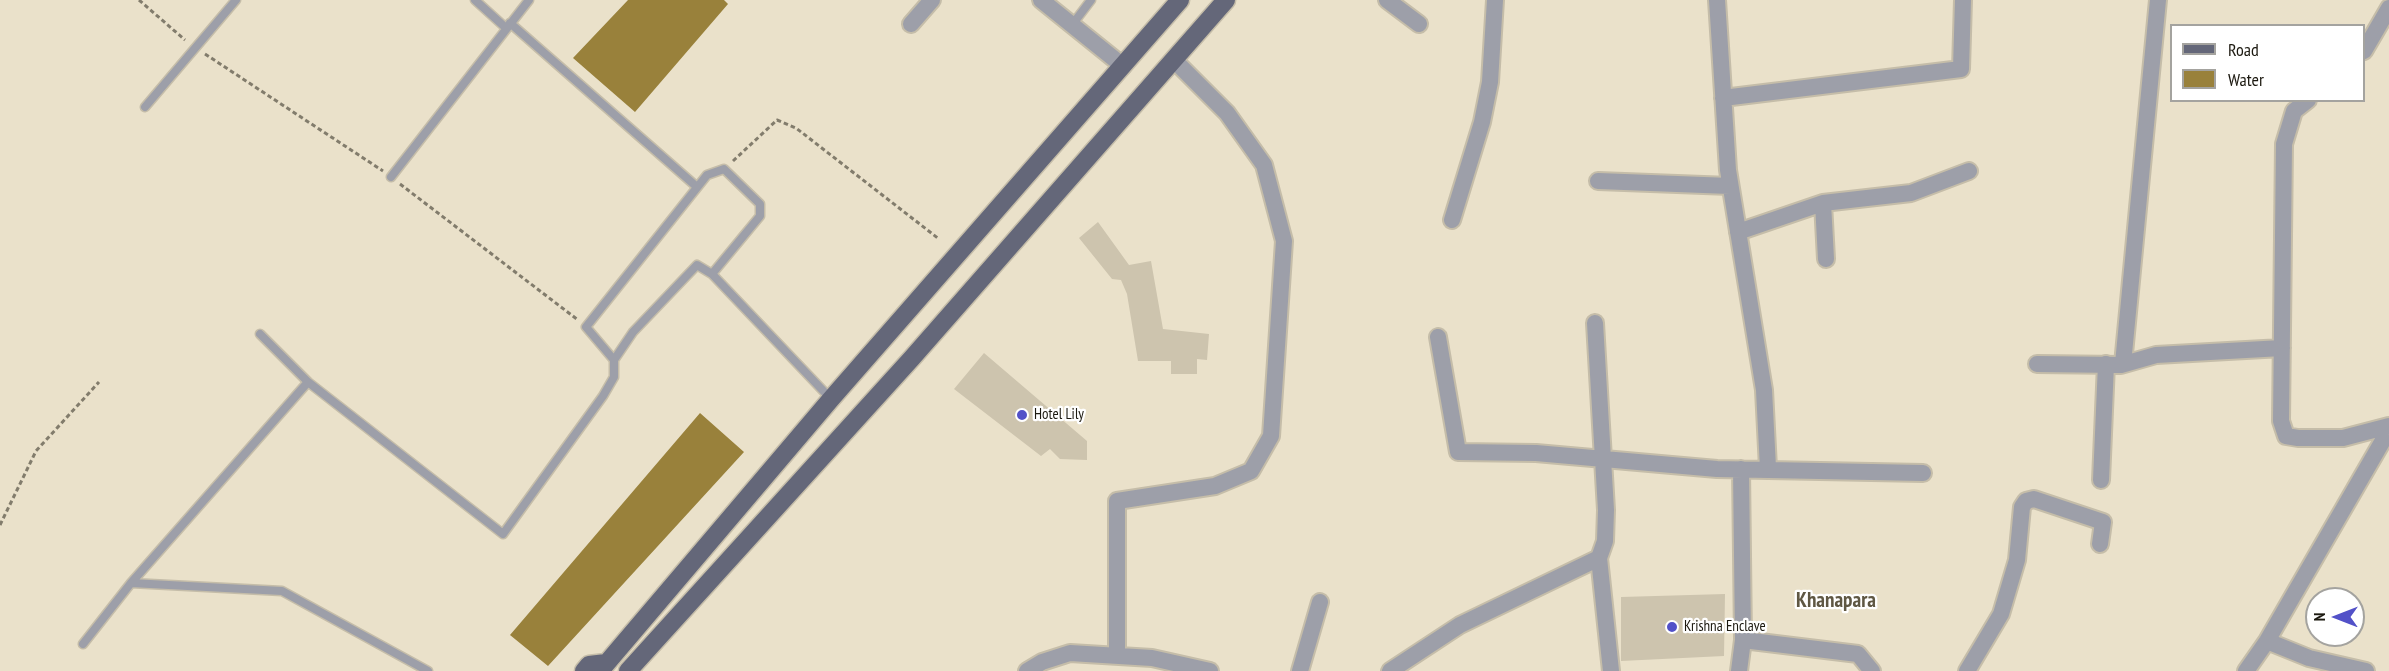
<!DOCTYPE html>
<html>
<head>
<meta charset="utf-8">
<style>
	body { margin:0 }
	#map { position:relative; width:2389px; height:671px; overflow:hidden; background:#eae1ca; font-family:"PT Sans Narrow",sans-serif }
	canvas { display:block }
	.legend { position:absolute; left:2170px; top:24px; width:195px; height:78px; box-sizing:border-box; background:#fff; border:2px solid #a4a39f; margin:0; padding:8px 10px; list-style:none; font-size:18px; color:#1c1910 }
	.legend li { display:flex; align-items:center; gap:12px; height:30px }
	.legend b { width:30px; border:2px solid #a4a39f }
	.north { position:absolute; left:2305px; top:587px; width:60px; height:60px; box-sizing:border-box; background:#fff; border:2px solid #a4a39f; border-radius:50%; rotate:270deg; font-size:16px; font-weight:700; line-height:24px; text-align:center; color:#1c1910 }
	.north::after { content:''; display:block; margin:auto; width:21px; height:27px; background:#5251c8; clip-path:polygon(50% 0,100% 100%,50% 72%,0 100%) }
</style>
</head>
<body>
<div id="map">
<canvas width="2389" height="671"></canvas>
<ul class="legend">
<li><b style="height:8px;background:#646779"></b>Road</li>
<li><b style="height:16px;background:#99813b"></b>Water</li>
</ul>
<div class="north">N</div>
</div>
<script>
const ctx = document.querySelector('canvas').getContext('2d');
ctx.lineJoin = 'round';
function fillPath(path, color) {
  ctx.fillStyle = color;
  ctx.fill(path, 'evenodd');
}
function shape(rows) {
  const path = new Path2D();
  for (const r of rows) {
    path.moveTo(r[0], r[1]);
    for (let i = 2; i < r.length; i += 2) path.lineTo(r[i], r[i + 1]);
  }
  return path;
}
function strokePath(path, color, width, dash) {
  ctx.strokeStyle = color;
  ctx.lineWidth = width;
  ctx.lineCap = dash ? 'butt' : 'round';
  ctx.setLineDash(dash || []);
  ctx.stroke(path);
}
function drawText(font, color, halo, rows, align = 'center') {
  ctx.font = font + ' "PT Sans Narrow",sans-serif';
  ctx.lineWidth = 4.5;
  ctx.setLineDash([]);
  ctx.textBaseline = 'middle';
  ctx.strokeStyle = halo;
  ctx.fillStyle = color;
  for (const [text, x, y, turn = 0] of rows) {
    ctx.save();
    ctx.translate(x, y);
    ctx.rotate((+turn || 0) * Math.PI / 180);
    ctx.textAlign = isNaN(turn) ? turn : align;
    if (halo) ctx.strokeText(text, 0, 0);
    ctx.fillText(text, 0, 0);
    ctx.restore();
  }
}
fillPath(shape([
	[628,0,724,0,728,4,635,112,573,58],
	[700,413,744,452,548,666,510,635]
]), '#99813b');
fillPath(shape([
	[1098,222,1129,265,1151,261,1163,329,1209,334,1207,360,1197,359,1197,374,1171,374,1171,361,1138,361,1127,294,1121,280,1112,279,1079,238],
	[984,353,1087,441,1087,460,1060,459,1050,449,1041,456,954,389],
	[1725,594,1724,656,1621,661,1621,597]
]), '#cdc4ae');
const lane = shape([
	[475,0,506,28],
	[510,23,697,187],
	[1072,25,1091,0],
	[145,107,236,0],
	[391,177,529,0],
	[260,334,308,382,503,534,603,396,614,377,614,360,586,327,707,175,724,169,760,204,760,216,712,274,831,399],
	[614,360,633,332,697,265,712,274],
	[131,583,282,591,428,671],
	[83,644,131,583,308,382]
]);
const street = shape([
	[1041,0,1123,66],
	[1387,0,1419,24],
	[1717,0,1728,170,1764,390,1768,468],
	[911,24,932,0],
	[2364,51,2389,8],
	[1723,98,1961,69,1963,0],
	[2308,100,2294,111,2284,144,2281,421,2286,436,2298,438,2343,438,2389,426],
	[1598,181,1730,186],
	[1823,203,1826,259],
	[1452,220,1482,122,1490,82,1495,0],
	[1738,232,1823,203,1911,193,1969,171],
	[1595,323,1606,510,1605,541,1599,558,1611,671],
	[1438,337,1458,452,1536,453,1717,469,1923,473],
	[2037,364,2121,365,2156,355,2282,348],
	[2123,364,2158,0],
	[2101,480,2106,364],
	[1743,640,1858,654,1872,671],
	[2267,641,2309,658,2366,671],
	[1117,656,1117,501,1215,486,1251,471,1271,436,1284,241,1264,165,1227,113,1174,60],
	[1027,671,1042,662,1070,653,1152,658,1210,671],
	[1300,671,1320,602],
	[1390,671,1460,625,1599,558],
	[1739,671,1743,640,1741,469],
	[1967,671,2001,614,2017,560,2022,507,2026,501,2034,499,2103,522,2100,544],
	[2246,671,2267,641,2389,430]
]);
const primary = shape([
	[584,671,589,665,606,663],
	[600,671,831,399,1180,0],
	[628,671,912,358,1226,0]
]);
strokePath(lane, '#c5bda9', 11);
strokePath(street, '#c5bda9', 20);
strokePath(primary, '#c5bda9', 21);
strokePath(shape([
	[139,0,185,40],
	[205,54,383,171],
	[733,161,777,120,796,128,939,239],
	[400,184,578,320],
	[0,525,36,451,99,382]
]), '#827c6c', 3, [4.5, 3]);
strokePath(lane, '#9d9fa9', 8);
strokePath(street, '#9d9fa9', 16);
strokePath(primary, '#646779', 18);
for (const [x, y, r, color] of [
	[1022,415,6,"#5251c8"],
	[1672,627,6,"#5251c8"]
]) {
  const dot = new Path2D();
  dot.arc(x, y, r, 0, 2 * Math.PI);
  ctx.fillStyle = color;
  ctx.fill(dot);
  strokePath(dot, '#fff', 2);
}
drawText('15px', '#1c1910', '#fff', [
	["Hotel Lily",1034,415],
	["Krishna Enclave",1684,627]
], 'left');
drawText('bold 21px', '#5f5743', '#fff', [
	["Khanapara",1836,601]
]);
</script>
</body>
</html>
